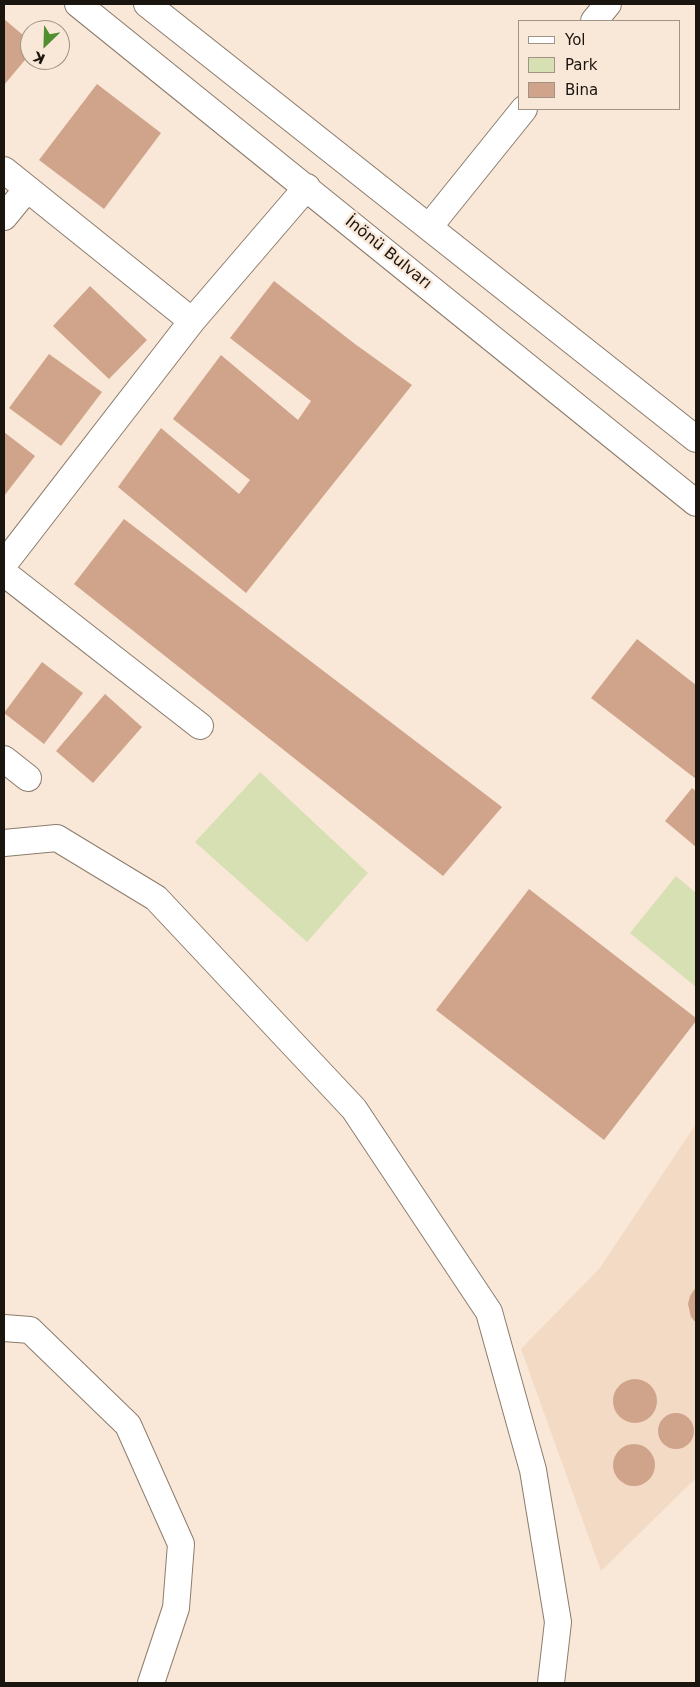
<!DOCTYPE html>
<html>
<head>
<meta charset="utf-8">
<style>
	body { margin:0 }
	#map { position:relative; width:700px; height:1687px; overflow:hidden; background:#f9e7d7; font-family:"DejaVu Sans",sans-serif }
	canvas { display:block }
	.frame { position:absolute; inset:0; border:5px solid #1b150f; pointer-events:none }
	.legend { position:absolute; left:518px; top:20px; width:162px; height:90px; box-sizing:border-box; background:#f9e7d7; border:1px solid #a09387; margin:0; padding:6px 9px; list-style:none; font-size:15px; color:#1b150f }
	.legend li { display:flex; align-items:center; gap:10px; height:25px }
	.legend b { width:25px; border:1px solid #a09387 }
	.north { position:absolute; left:20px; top:20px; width:50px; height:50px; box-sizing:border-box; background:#f9e7d7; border:1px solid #a09387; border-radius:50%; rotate:204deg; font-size:14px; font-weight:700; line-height:20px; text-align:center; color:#1b150f }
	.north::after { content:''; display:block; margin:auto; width:18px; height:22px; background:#518e2e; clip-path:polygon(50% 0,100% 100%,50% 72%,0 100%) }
</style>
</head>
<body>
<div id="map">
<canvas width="700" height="1687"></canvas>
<div class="frame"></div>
<ul class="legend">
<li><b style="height:6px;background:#fff"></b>Yol</li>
<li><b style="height:14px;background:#d7e0b3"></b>Park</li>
<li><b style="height:14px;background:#d0a48a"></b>Bina</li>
</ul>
<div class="north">K</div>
</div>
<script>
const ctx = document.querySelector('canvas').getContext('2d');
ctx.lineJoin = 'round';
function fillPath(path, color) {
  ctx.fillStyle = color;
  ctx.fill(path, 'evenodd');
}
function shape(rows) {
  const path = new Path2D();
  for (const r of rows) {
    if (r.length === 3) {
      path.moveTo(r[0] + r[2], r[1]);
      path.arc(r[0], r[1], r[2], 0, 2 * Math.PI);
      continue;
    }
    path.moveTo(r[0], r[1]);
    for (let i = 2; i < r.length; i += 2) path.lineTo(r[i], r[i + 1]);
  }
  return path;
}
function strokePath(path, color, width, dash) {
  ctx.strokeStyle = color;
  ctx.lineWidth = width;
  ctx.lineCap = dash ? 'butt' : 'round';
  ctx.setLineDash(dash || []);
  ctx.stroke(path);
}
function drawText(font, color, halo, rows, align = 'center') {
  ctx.font = font + ' "DejaVu Sans",sans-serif';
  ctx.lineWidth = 4.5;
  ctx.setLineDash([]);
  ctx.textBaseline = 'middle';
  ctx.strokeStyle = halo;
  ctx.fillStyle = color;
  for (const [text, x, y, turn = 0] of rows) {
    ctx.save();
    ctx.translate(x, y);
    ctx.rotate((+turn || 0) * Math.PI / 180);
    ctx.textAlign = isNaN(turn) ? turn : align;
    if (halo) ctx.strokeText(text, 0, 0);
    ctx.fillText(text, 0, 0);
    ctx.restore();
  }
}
fillPath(shape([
	[696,1124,696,1478,601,1571,521,1349,599,1269]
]), '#f2dac4');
fillPath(shape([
	[260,772,368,873,307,942,195,842],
	[676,876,696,893,696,987,630,933]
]), '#d7e0b3');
fillPath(shape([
	[4,19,30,41,30,54,4,85],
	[97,84,161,133,104,209,39,160],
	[274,281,355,344,412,385,246,593,118,487,161,428,239,494,250,480,173,419,221,355,298,420,311,401,230,338],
	[90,286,147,340,109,379,53,326],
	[49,354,102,392,61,446,9,408],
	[4,432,35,456,4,496],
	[124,519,502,807,443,876,74,584],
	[637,639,696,685,696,779,591,698],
	[42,662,83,693,44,744,4,713],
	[105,694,142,727,93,783,56,751],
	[692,788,696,791,696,847,665,821],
	[529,889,696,1018,696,1021,604,1140,436,1010],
	[696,1287,696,1323,691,1317,688,1304,690,1296],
	[635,1401,22],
	[676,1431,18],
	[634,1465,21]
]), '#d0a48a');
const minor = shape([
	[78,4,696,503],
	[147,4,696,439],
	[594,21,608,4],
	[4,170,192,321],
	[4,217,27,189],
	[429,227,524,109],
	[4,564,192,321,307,187],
	[4,573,200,726],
	[4,759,28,778],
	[4,843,57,838,156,898,354,1109,489,1312,533,1470,558,1622,551,1683],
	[4,1328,30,1330,128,1425,181,1544,176,1608,151,1683]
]);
strokePath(minor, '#8c7c6c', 28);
strokePath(minor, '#fff', 26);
drawText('16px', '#1b150f', '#f9e7d7', [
	["İnönü Bulvarı",388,253,39]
]);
</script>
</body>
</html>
